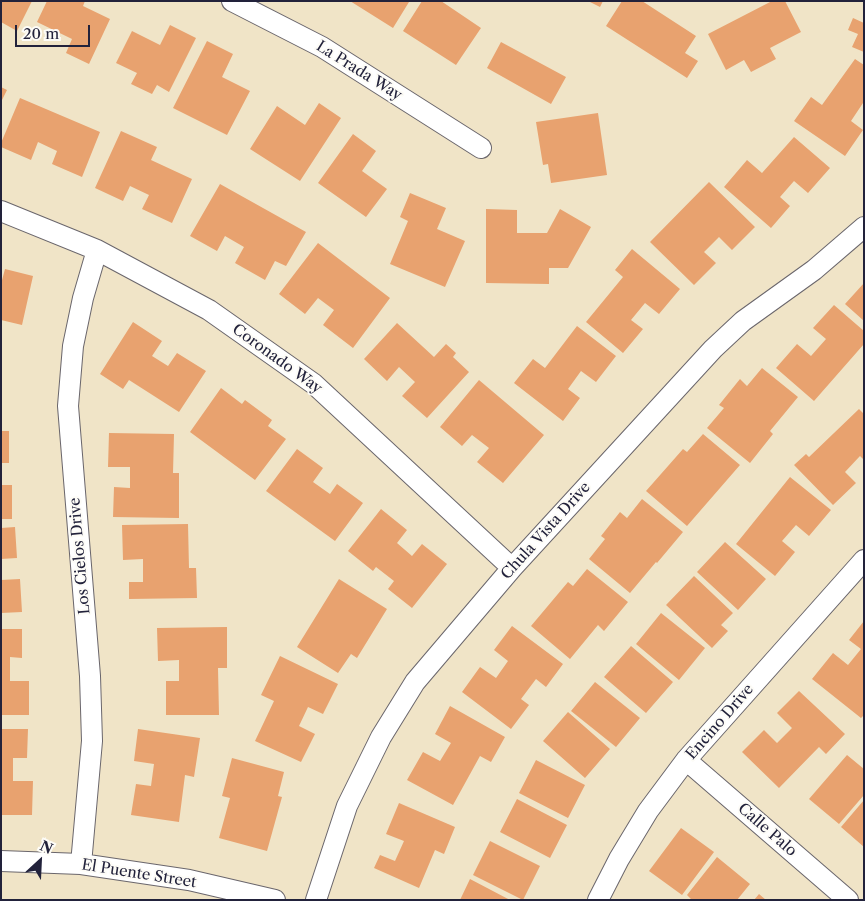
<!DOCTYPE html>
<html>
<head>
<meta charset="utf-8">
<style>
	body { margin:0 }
	#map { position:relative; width:865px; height:901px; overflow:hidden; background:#f0e4c7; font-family:"Libre Caslon Text",serif }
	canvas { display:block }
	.frame { position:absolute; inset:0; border:2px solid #22223b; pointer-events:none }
	.north { position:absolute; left:15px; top:836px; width:50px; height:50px; -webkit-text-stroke:4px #fdfcf7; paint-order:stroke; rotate:25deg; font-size:14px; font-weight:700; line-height:20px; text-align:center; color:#22223b }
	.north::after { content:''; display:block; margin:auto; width:18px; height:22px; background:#22223b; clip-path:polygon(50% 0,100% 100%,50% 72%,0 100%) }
	.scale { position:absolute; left:15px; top:25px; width:75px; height:22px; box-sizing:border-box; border:2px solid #22223b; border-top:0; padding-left:6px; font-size:15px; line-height:18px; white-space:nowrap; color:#22223b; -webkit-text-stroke:4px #fdfcf7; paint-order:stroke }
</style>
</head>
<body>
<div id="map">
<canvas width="865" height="901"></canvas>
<div class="frame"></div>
<div class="north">N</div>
<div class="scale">20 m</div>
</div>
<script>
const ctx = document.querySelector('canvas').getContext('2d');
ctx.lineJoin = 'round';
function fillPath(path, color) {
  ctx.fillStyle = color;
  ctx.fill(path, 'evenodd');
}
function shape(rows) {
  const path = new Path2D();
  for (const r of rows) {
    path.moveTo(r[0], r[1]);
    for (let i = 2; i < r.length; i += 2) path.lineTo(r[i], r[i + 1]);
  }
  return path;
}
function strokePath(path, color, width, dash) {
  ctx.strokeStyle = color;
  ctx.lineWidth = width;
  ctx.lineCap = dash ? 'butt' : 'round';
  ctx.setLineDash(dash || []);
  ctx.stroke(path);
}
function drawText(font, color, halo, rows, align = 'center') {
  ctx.font = font + ' "Libre Caslon Text",serif';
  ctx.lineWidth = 4;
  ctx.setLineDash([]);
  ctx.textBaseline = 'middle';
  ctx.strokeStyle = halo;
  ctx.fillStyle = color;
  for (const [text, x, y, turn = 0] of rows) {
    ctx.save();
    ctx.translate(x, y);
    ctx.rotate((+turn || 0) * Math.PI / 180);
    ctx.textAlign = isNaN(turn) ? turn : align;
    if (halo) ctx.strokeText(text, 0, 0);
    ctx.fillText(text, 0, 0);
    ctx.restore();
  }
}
fillPath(shape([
	[1,1,32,1,17,31,1,22],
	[47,1,85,1,83,6,110,19,89,64,66,53,72,39,37,22],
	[350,1,408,1,409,2,393,28],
	[422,1,441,1,481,28,456,65,403,31],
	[588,1,603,1,600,7],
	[622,1,642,1,696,36,685,53,698,61,687,78,606,26],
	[772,1,785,1,801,32,770,48,776,59,751,72,744,60,726,70,708,34],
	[853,18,864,23,864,52,852,47,858,34,848,30],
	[170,25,196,38,169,92,157,85,152,94,131,84,137,73,116,63,132,31,160,45],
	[207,41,233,54,222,77,250,91,227,135,173,108],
	[501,42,566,77,551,104,487,68],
	[855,59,864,65,864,104,863,103,851,121,863,130,845,156,794,121,811,97,822,105],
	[1,87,7,90,1,102],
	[20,98,100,132,82,177,52,164,57,151,38,142,31,160,1,147,1,143],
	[319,103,341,118,300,181,250,149,277,106,305,125],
	[598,113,607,175,551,183,548,164,543,165,536,122],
	[121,131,157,147,151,160,192,179,172,223,142,209,149,195,130,186,123,201,95,188],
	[353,134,376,151,362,171,387,189,366,217,318,183],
	[794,137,830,168,808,193,794,181,780,197,790,206,771,228,724,187,747,160,762,173],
	[709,182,755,227,732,250,719,237,704,252,716,263,694,285,650,242],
	[220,184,306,232,286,266,275,261,265,280,235,263,244,247,225,236,217,251,190,236],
	[410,193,446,208,437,229,465,241,445,287,390,264,408,221,400,217],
	[486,209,517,210,517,233,547,233,560,209,591,227,568,268,549,268,549,284,486,283],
	[318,243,390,298,353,348,323,325,334,310,318,298,305,314,279,294],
	[632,249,680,289,659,314,645,303,631,320,643,329,623,353,586,322,623,277,615,270],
	[5,269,33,276,22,325,1,320,1,284],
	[864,283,864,321,845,304],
	[834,305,864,331,864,344,814,401,776,368,797,344,811,356,826,339,813,328],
	[133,322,162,341,152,356,168,366,177,353,206,371,179,412,129,380,123,389,100,374],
	[397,323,434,357,446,344,456,353,453,357,469,372,427,418,402,396,415,382,399,367,387,381,364,359],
	[577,326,616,356,596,382,581,371,568,389,580,398,563,421,514,383,533,359,545,368],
	[762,368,798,397,770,431,773,434,750,463,707,428,724,408,719,405,740,379,747,386],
	[479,380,544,435,503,483,477,462,489,448,472,435,462,446,440,427],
	[221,388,242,404,245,400,272,420,268,426,286,439,255,480,190,432],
	[859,409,864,414,864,460,860,456,845,472,856,483,833,505,794,465,806,454,809,457],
	[1,431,9,431,9,463,1,463],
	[109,433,174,434,173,473,179,473,179,518,113,517,114,487,130,488,130,467,108,467],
	[703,434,740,465,687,526,646,491,683,449,687,452],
	[297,449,323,468,313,482,330,494,337,484,363,503,335,541,266,491],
	[790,477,831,510,809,536,796,525,782,541,795,552,775,576,736,544],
	[1,485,12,485,12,519,1,519],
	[642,499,683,532,657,563,656,562,630,593,589,559,605,539,601,536,620,512,627,518],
	[381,509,407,530,397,543,412,556,422,544,447,564,412,608,388,589,394,581,376,567,373,571,348,551],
	[188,524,189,568,196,568,197,598,129,599,129,582,143,582,143,559,123,560,122,525],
	[15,527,17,558,1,559,1,528],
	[725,542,766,579,738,610,697,572],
	[587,569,628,602,604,631,598,625,570,659,531,626,568,582,573,586],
	[694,576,733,613,721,625,728,631,712,648,666,605],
	[20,579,22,612,1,613,1,580],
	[339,579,387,609,357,658,351,654,338,673,297,647],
	[661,613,705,648,679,680,636,644],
	[864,621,864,715,861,718,812,679,833,653,848,665,861,649,849,640],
	[512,626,563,664,546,687,536,679,521,699,529,705,511,729,462,692,480,667,496,678,508,661,494,650],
	[227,627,227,668,218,668,219,715,166,715,166,681,179,681,179,660,158,661,157,628],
	[1,629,22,629,22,658,10,657,10,681,29,681,29,715,1,715],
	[631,646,673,682,646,713,604,677],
	[280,656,338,684,323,714,308,707,299,726,315,734,301,762,255,741,274,701,261,695],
	[595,682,640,718,616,747,571,711],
	[799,691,845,734,826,754,819,747,779,788,742,752,764,730,777,743,792,728,777,713],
	[450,706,505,737,491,762,480,756,453,805,407,780,423,752,440,761,451,743,435,734],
	[568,712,610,749,585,778,543,741],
	[1,729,28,729,27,758,13,758,13,781,33,781,32,815,1,815],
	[138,729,200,738,194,777,185,775,179,822,131,815,136,784,151,786,154,764,134,761],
	[847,755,864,769,864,795,839,824,809,799],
	[232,758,284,772,278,796,282,797,267,851,219,838,230,798,222,796],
	[536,760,585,785,568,818,519,793],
	[517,799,567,825,550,858,500,832],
	[864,800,864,847,841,827],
	[399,803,455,827,444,854,435,850,419,888,374,868,380,855,395,861,404,841,386,834],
	[681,828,714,852,682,895,649,871],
	[490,841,540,866,523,900,473,875],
	[717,857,750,884,737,900,692,900,687,895],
	[470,879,510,900,460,900],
	[759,894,766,900,754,900]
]), '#e8a26f');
const street = shape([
	[232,1,322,47,481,148],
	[1,211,97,250,209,310,314,384,512,568],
	[686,760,848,900],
	[1,861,81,864,189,880,275,900],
	[81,864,92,741,90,676,68,406,73,346,83,298,97,250],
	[316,900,347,806,381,737,415,682,512,568,713,349,743,321,814,270,864,227],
	[598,900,619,859,648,811,686,760,864,560]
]);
strokePath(street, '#6a666c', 22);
strokePath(street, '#fff', 20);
drawText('15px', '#22223b', '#fdfcf7', [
	["La Prada Way",359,71,32],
	["Coronado Way",277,359,36],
	["Chula Vista Drive",546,531,-48],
	["Los Cielos Drive",80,556,-95],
	["Encino Drive",720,722,-49],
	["Calle Palo",767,830,41],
	["El Puente Street",139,874,9]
]);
</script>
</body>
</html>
